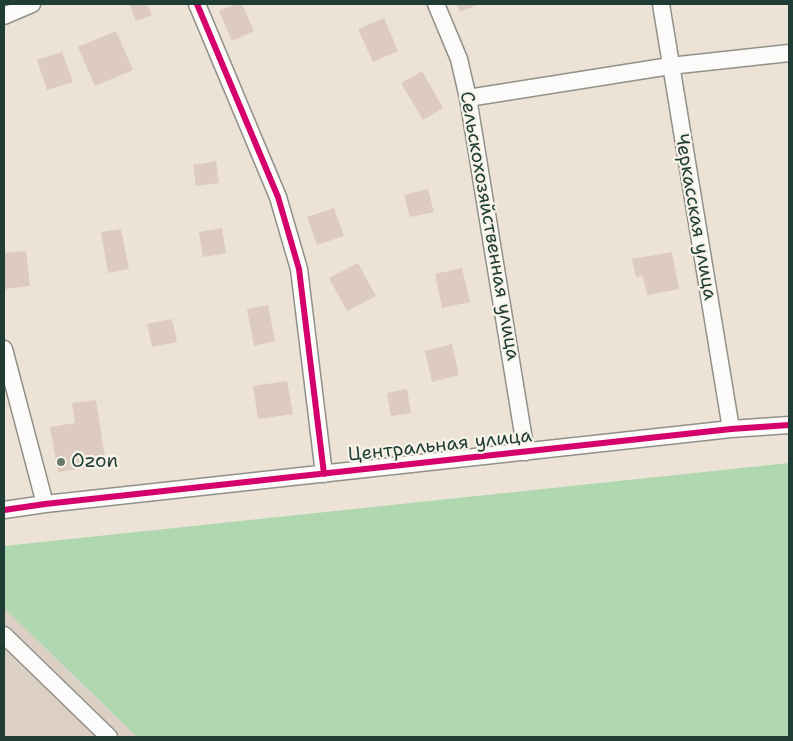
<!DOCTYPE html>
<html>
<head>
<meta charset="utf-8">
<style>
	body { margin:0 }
	#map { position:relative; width:793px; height:741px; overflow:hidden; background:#ece2d5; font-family:"Shantell Sans",sans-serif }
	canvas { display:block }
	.frame { position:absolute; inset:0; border:5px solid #1f3d34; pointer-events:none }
</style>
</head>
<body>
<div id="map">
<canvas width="793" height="741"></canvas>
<div class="frame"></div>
</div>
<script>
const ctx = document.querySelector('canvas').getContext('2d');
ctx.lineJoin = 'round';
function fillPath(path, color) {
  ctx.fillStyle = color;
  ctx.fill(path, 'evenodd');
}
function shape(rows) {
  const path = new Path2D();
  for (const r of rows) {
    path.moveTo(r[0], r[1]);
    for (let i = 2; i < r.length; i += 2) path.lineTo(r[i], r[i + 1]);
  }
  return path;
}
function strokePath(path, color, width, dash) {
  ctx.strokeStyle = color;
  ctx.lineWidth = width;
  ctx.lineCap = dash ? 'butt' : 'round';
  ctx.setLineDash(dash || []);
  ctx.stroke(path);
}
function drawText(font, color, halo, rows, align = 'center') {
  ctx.font = font + ' "Shantell Sans",sans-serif';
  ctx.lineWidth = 4.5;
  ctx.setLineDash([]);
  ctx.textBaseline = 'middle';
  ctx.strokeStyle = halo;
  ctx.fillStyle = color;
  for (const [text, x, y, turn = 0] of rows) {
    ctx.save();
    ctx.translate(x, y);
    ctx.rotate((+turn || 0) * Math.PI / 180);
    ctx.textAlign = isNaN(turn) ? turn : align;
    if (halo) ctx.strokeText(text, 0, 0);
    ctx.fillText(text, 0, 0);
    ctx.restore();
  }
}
fillPath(shape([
	[4,608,137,737,4,737]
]), '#dcd0c6');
fillPath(shape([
	[789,463,789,737,137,737,4,608,4,546]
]), '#afd8b1');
fillPath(shape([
	[129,4,147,4,152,15,136,21],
	[236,4,242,4,254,31,232,41,219,11],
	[457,4,479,4,460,12],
	[384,18,398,51,373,62,358,29],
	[116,31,133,70,95,86,78,47],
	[62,52,73,82,47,90,37,60],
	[422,71,443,108,423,120,401,83],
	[216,161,219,183,196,186,193,165],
	[428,189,434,212,410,217,404,195],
	[334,208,344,236,317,245,307,217],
	[222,228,226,253,203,257,199,232],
	[121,229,129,269,108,273,101,232],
	[26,251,30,286,4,289,4,253],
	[672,252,679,289,647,295,643,276,636,277,632,259],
	[358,263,376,296,347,311,329,278],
	[462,268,470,302,442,308,435,274],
	[268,305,275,341,254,346,247,309],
	[172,319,177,342,152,347,147,324],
	[452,344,459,375,432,382,425,351],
	[287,381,293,414,258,419,253,386],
	[407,389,411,413,391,416,387,393],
	[96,400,106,465,58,472,50,427,75,423,72,403]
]), '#ddcbc2');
const minor = shape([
	[197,4,278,197,299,269,324,474],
	[436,4,459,59,468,98,526,452],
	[661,4,731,429],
	[4,16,32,4],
	[468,98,670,66,789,53],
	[4,349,45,504],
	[4,510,45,504,731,429,789,425],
	[4,635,109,737]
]);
strokePath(minor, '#919189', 19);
strokePath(minor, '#fcfbf9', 16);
strokePath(shape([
	[197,4,278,197,299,269,324,474],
	[4,510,45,504,731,429,789,425]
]), '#d6006c', 6);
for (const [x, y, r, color] of [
	[61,462,5,"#67776c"]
]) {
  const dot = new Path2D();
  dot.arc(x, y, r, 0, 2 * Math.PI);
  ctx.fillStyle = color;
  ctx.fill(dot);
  strokePath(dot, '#f7f3e8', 2);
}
drawText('19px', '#1f3d34', '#f7f3e8', [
	["Черкасская улица",695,217,80],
	["Сельскохозяйственная улица",489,226,80],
	["Центральная улица",440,446,-6]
]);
drawText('19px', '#1f3d34', '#f7f3e8', [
	["Ozon",71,462]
], 'left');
</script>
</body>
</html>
